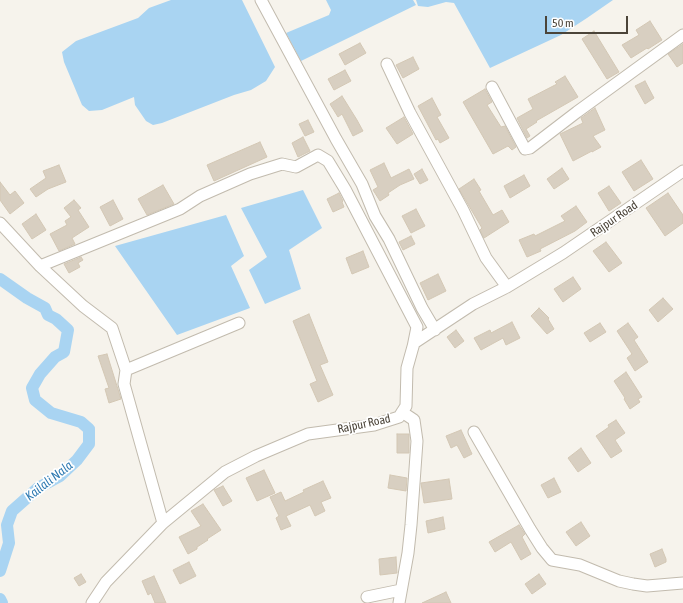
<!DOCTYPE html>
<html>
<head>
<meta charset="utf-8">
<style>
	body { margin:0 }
	#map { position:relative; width:683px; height:603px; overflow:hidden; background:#f6f3ec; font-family:"Asap Condensed",sans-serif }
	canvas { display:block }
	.scale { position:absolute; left:545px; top:16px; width:83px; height:18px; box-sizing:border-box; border:2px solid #4b4439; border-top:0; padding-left:5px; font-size:12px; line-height:14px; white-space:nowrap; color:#4b4439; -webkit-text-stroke:3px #fff; paint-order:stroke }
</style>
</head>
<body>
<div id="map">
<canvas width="683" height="603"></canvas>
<div class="scale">50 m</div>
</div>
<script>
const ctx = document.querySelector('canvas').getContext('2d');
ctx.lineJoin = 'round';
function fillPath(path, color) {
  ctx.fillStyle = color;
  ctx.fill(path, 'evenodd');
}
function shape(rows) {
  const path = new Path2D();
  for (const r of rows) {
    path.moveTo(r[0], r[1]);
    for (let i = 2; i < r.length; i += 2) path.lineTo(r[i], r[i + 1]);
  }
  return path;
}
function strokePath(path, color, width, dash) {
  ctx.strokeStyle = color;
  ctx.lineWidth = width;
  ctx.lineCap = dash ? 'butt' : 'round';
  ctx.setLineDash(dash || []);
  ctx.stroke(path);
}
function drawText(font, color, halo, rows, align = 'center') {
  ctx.font = font + ' "Asap Condensed",sans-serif';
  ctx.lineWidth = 3.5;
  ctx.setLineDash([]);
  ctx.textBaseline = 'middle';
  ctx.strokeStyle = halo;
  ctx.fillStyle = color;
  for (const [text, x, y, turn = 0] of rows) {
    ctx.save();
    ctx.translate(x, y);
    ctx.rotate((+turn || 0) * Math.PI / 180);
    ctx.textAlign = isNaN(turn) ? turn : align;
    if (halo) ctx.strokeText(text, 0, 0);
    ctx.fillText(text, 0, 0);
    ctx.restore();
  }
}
fillPath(shape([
	[171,0,242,0,275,67,266,81,251,90,234,95,162,123,153,125,146,121,135,105,134,97,102,110,89,111,82,105,64,62,62,52,76,41,138,18,149,8],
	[326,0,413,0,416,5,301,61,286,33,329,15,331,10],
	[416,0,613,0,587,18,561,35,490,68,454,3,446,2,428,7,418,6],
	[303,190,322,228,289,250,301,289,265,304,249,270,267,257,241,208],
	[226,215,244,256,231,266,250,308,177,335,115,246]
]), '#a9d4f2');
strokePath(shape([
	[0,279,27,298,45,308,48,315,56,319,68,330,64,352,55,357,40,374,32,388,35,400,51,413,81,422,89,429,89,444,77,460,60,476,38,488,12,511,7,525,9,543,0,571],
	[0,599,2,603]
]), '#a9d4f2', 12);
const building = shape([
	[650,21,662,40,648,49,647,48,631,58,622,45,639,35,636,30,650,21],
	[594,31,619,72,607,79,582,39,594,31],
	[360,43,366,53,345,65,339,54,360,43],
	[683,44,683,63,677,67,668,54,683,44],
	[413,57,419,69,403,78,396,65,413,57],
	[345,70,351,81,334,90,328,79,345,70],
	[565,76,578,97,536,121,537,122,526,129,530,136,527,138,517,118,533,109,528,99,557,84,555,82,565,76],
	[645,81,654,98,645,104,635,86,645,81],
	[485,89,492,102,487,105,501,127,505,126,516,147,512,150,508,146,493,154,463,102,485,89],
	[342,96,357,120,363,131,353,136,342,114,338,117,330,104,342,96],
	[432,98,441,115,437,117,449,138,440,143,438,139,436,140,418,106,432,98],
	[595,108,605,130,593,136,601,147,592,152,592,151,573,161,560,134,583,123,581,118,595,108],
	[404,117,413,134,397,144,386,128,404,117],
	[308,120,314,132,305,136,299,124,308,120],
	[303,137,310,151,298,157,292,143,303,137],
	[260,142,267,157,214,181,207,165,260,142],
	[641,160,653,179,634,191,622,172,641,160],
	[384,163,391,178,409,169,414,179,400,185,388,193,389,195,380,201,373,190,378,187,370,170,384,163],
	[59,165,66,182,48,189,36,197,30,189,46,178,43,171,59,165],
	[562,168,569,179,554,189,547,179,562,168],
	[422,169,428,180,420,184,414,174,422,169],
	[524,175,530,186,510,198,504,186,524,175],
	[474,179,481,190,479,191,493,215,502,210,509,222,484,238,480,230,482,228,459,189,474,179],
	[0,182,10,195,15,191,24,203,10,214,0,200,0,182],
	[163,185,174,204,147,215,138,199,163,185],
	[609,186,621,203,609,211,598,193,609,186],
	[339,193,343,201,342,202,344,207,333,212,327,199,339,193],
	[668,193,683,215,683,223,665,236,646,208,668,193],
	[74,200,81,208,78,210,89,227,72,238,75,244,59,251,50,234,67,225,65,221,71,217,64,208,74,200],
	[113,200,123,219,110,226,100,207,113,200],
	[576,206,587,222,575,231,540,249,541,251,527,257,519,240,534,234,535,236,565,221,561,216,576,206],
	[416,209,425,226,411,233,402,216,416,209],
	[36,214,46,230,32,239,22,224,36,214],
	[411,236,415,244,403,250,399,242,411,236],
	[606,242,622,263,609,272,593,251,606,242],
	[363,251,369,267,352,274,346,258,363,251],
	[81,257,83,260,78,263,80,267,69,273,64,264,81,257],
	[438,274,446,291,428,300,420,283,438,274],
	[573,277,581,289,563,302,554,289,573,277],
	[663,298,673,309,658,322,649,310,663,298],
	[539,308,549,318,548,319,554,329,547,334,531,316,539,308],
	[309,314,328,362,320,365,333,395,318,402,310,384,317,381,293,321,309,314],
	[512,322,520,338,506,345,503,338,481,350,474,338,490,330,491,333,512,322],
	[600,323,606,332,590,342,584,333,600,323],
	[628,323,638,337,634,340,648,362,635,371,627,358,632,354,617,331,628,323],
	[456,330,464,341,455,348,447,337,456,330],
	[107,354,121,399,109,403,105,389,109,388,98,356,107,354],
	[626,372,642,397,638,399,640,402,630,409,624,399,625,398,614,381,626,372],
	[616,420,625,433,615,440,622,451,611,458,596,436,609,427,608,425,616,420],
	[461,430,472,454,464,458,457,445,451,448,446,436,461,430],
	[397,434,409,434,409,453,397,453,397,434],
	[581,448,591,463,578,472,568,458,581,448],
	[264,470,275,493,257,501,246,478,264,470],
	[390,475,407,478,406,491,388,488,390,475],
	[554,478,561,492,548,498,541,485,554,478],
	[449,479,452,499,424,503,421,483,449,479],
	[323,481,331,498,321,502,325,511,315,516,310,505,286,516,291,526,281,530,276,518,279,516,270,497,281,492,285,501,304,492,303,490,323,481],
	[223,486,232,501,223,506,214,490,223,486],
	[203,504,221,530,207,539,208,540,197,547,197,549,188,554,179,537,201,526,191,511,203,504],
	[443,517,445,529,428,533,426,521,443,517],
	[581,522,590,536,576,546,566,532,581,522],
	[519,525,525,534,522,537,531,554,521,560,511,542,495,552,489,542,519,525],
	[662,549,666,559,666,562,655,567,650,554,662,549],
	[396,557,397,573,380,575,379,559,396,557],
	[189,562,196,576,180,584,173,570,189,562],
	[81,574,86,582,79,586,74,578,81,574],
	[539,574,546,584,532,594,525,584,539,574],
	[154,576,163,596,166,603,155,603,151,593,148,595,142,581,154,576],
	[446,592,451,603,422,603,446,592]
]);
fillPath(building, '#d8cfc1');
strokePath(building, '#d3c7b4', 1);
const minor = shape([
	[261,0,336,139,362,184,375,216,389,239,422,308,435,330],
	[387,64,410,113,463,210,486,258,507,287],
	[492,87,525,149,530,148,577,112,683,35],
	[0,223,40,266,83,306,112,328,126,370,124,384,163,523],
	[40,266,180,209,200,196,250,174,282,164,296,167,318,155,328,161,345,189,417,327,413,347],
	[126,370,239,323],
	[474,432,530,529,542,548,552,560,580,565,619,581,633,584,647,586,683,583],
	[367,597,401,590],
	[92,603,106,582,163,523,225,472,256,456,308,434,374,425,399,417,406,406,407,368,414,343,473,304,507,287,563,253,683,171],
	[399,603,408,553,411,525,417,441,414,420,402,412]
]);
strokePath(minor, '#c2bbae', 13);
strokePath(minor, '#fff', 11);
drawText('12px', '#4b4439', '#fff', [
	["Rajpur Road",614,219,-34],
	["Rajpur Road",364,424,-12]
]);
drawText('italic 13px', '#2e7ab2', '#fff', [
	["Kailali Nala",49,481,-38]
]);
</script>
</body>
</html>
